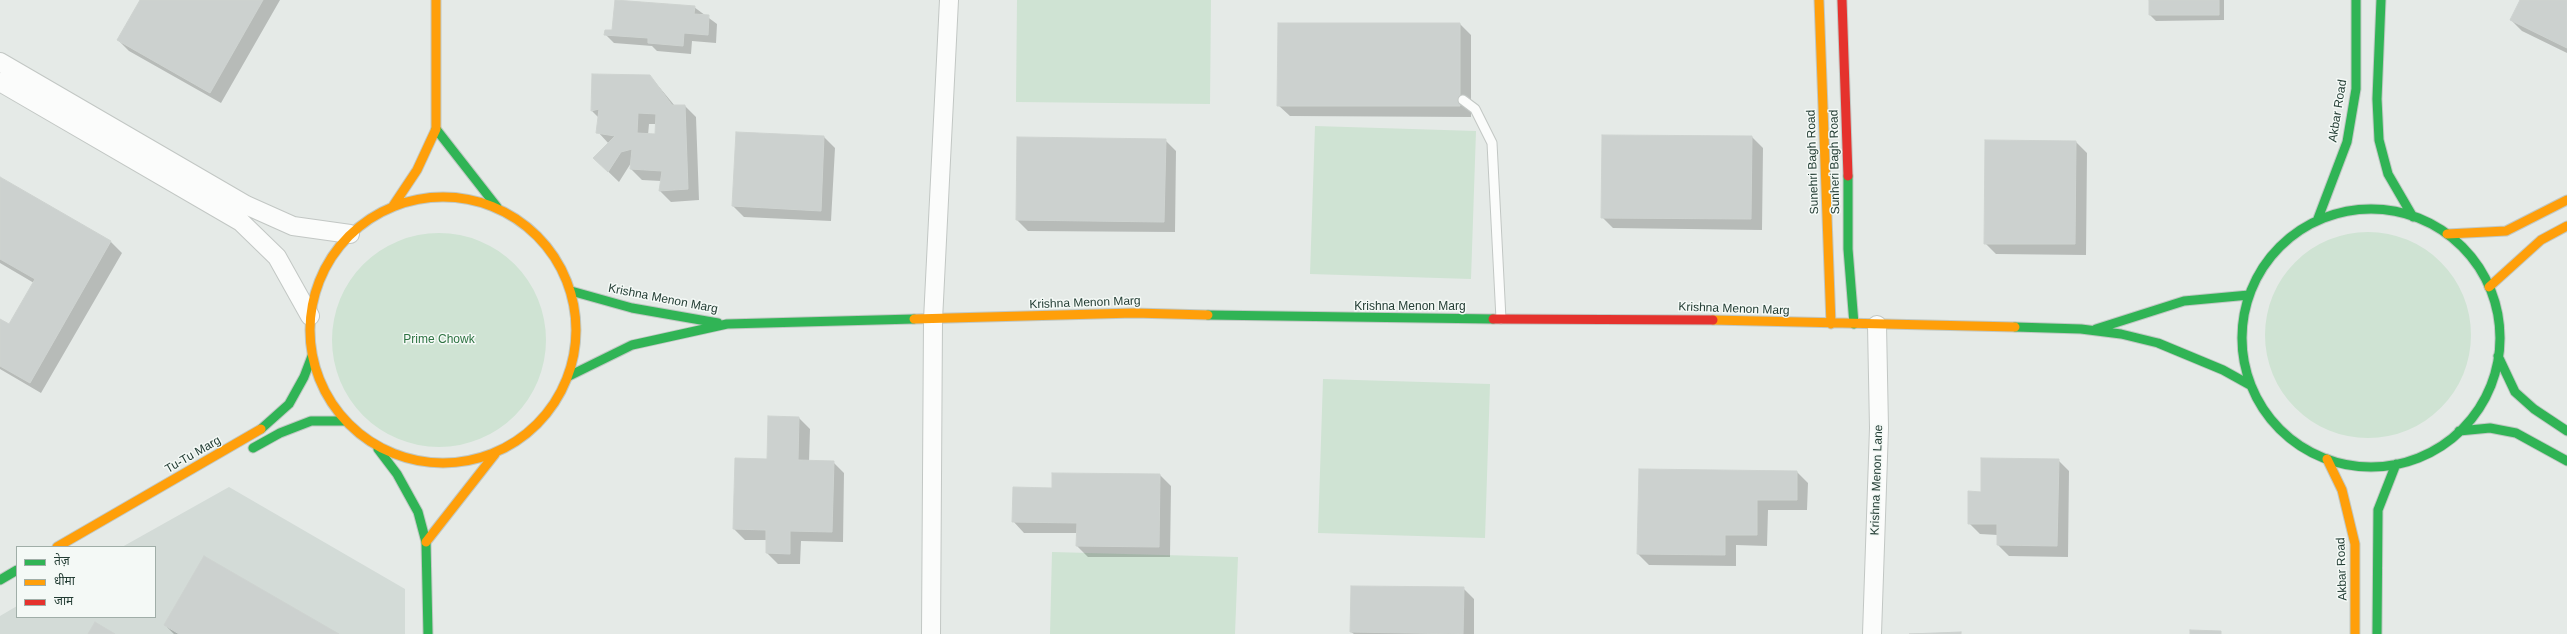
<!DOCTYPE html>
<html>
<head>
<meta charset="utf-8">
<style>
	body { margin:0 }
	#map { position:relative; width:2567px; height:634px; overflow:hidden; background:#e5eae7; font-family:Arial,"Noto Sans Devanagari",sans-serif }
	canvas { display:block }
	.legend { position:absolute; left:16px; top:546px; width:140px; height:72px; box-sizing:border-box; background:#f4f9f6; border:1px solid #a0aea8; margin:0; padding:5px 7px; list-style:none; font-size:12px; color:#233d34 }
	.legend li { display:flex; align-items:center; gap:8px; height:20px }
	.legend b { width:20px; border:1px solid #a0aea8 }
</style>
</head>
<body>
<div id="map">
<canvas width="2567" height="634"></canvas>
<ul class="legend">
<li><b style="height:5px;background:#30b455"></b>तेज़</li>
<li><b style="height:5px;background:#ff9f0a"></b>धीमा</li>
<li><b style="height:5px;background:#e5322d"></b>जाम</li>
</ul>
</div>
<script>
const ctx = document.querySelector('canvas').getContext('2d');
ctx.lineJoin = 'round';
function fillPath(path, color) {
  ctx.fillStyle = color;
  ctx.fill(path, 'evenodd');
}
function shape(rows) {
  const path = new Path2D();
  for (const r of rows) {
    if (r.length === 3) {
      path.moveTo(r[0] + r[2], r[1]);
      path.arc(r[0], r[1], r[2], 0, 2 * Math.PI);
      continue;
    }
    path.moveTo(r[0], r[1]);
    for (let i = 2; i < r.length; i += 2) path.lineTo(r[i], r[i + 1]);
  }
  return path;
}
function strokePath(path, color, width, dash) {
  ctx.strokeStyle = color;
  ctx.lineWidth = width;
  ctx.lineCap = dash ? 'butt' : 'round';
  ctx.setLineDash(dash || []);
  ctx.stroke(path);
}
function drawText(font, color, halo, rows, align = 'center') {
  ctx.font = font + ' Arial,sans-serif';
  ctx.lineWidth = 3;
  ctx.setLineDash([]);
  ctx.textBaseline = 'middle';
  ctx.strokeStyle = halo;
  ctx.fillStyle = color;
  for (const [text, x, y, turn = 0] of rows) {
    ctx.save();
    ctx.translate(x, y);
    ctx.rotate((+turn || 0) * Math.PI / 180);
    ctx.textAlign = isNaN(turn) ? turn : align;
    if (halo) ctx.strokeText(text, 0, 0);
    ctx.fillText(text, 0, 0);
    ctx.restore();
  }
}
fillPath(shape([
	[229,487,405,589,405,634,0,634,0,616,17,606,17,617,155,617,155,547,122,547]
]), '#d3dbd7');
fillPath(shape([
	[1017,0,1211,0,1210,104,1016,102],
	[1315,126,1476,131,1471,279,1310,274],
	[2368,335,103],
	[439,340,107],
	[1323,379,1490,384,1485,538,1318,533],
	[1052,552,1238,557,1235,634,1050,634]
]), '#cfe3d3');
fillPath(shape([
	[141,0,280,0,221,103,129,51,118,40],
	[2150,0,2224,0,2224,20,2156,21,2150,15],
	[2521,0,2567,0,2567,53,2522,31,2511,20],
	[694,7,717,24,716,43,692,41,691,54,657,51,652,46,614,43,605,34],
	[1279,24,1460,24,1471,35,1471,117,1290,116,1278,105],
	[650,76,675,106,685,106,696,117,699,200,671,202,660,191,661,181,642,180,631,169,631,163,619,182,594,158,609,144,598,132,599,118,592,111],
	[649,124,656,124,656,135,648,135],
	[737,133,824,137,835,148,831,221,744,217,733,206],
	[1752,137,1763,148,1762,230,1613,228,1602,217],
	[1165,140,1176,151,1175,232,1028,231,1017,220],
	[2076,142,2087,153,2086,255,1996,254,1985,243],
	[0,178,111,242,122,253,41,393,0,369,0,320,9,326,34,283,0,263],
	[769,417,799,418,810,429,809,461,833,462,844,473,843,542,801,541,800,564,778,564,767,553,767,540,745,540,734,529,768,460],
	[2058,460,2069,471,2068,557,2009,556,1998,545,1998,535,1980,534,1969,523,1982,493],
	[1797,472,1808,483,1807,510,1768,510,1767,546,1736,545,1736,566,1649,565,1638,554],
	[1160,475,1171,486,1170,557,1088,557,1077,546,1078,533,1024,533,1013,521,1053,489],
	[1463,588,1474,599,1474,634,1354,634,1351,632],
	[165,625,337,634,174,634]
]), '#0003');
const building = shape([
	[140,0,263,0,210,93,117,40,140,0],
	[615,0,695,6,694,14,709,15,708,35,684,33,683,46,648,43,648,38,604,35,605,30,612,30,615,0],
	[2149,0,2219,0,2219,15,2149,15,2149,0],
	[2520,0,2567,0,2567,48,2510,20,2520,0],
	[1278,23,1460,23,1460,106,1277,106,1278,23],
	[592,74,650,75,672,105,685,105,688,189,659,191,662,171,630,169,632,149,621,152,608,172,593,158,615,136,596,133,599,109,591,111,592,74],
	[638,113,656,114,655,134,637,133,638,113],
	[736,132,824,136,821,211,732,206,736,132],
	[1602,135,1752,136,1751,219,1601,218,1602,135],
	[1017,137,1166,139,1164,222,1016,220,1017,137],
	[1985,140,2076,141,2075,244,1984,244,1985,140],
	[0,177,111,241,30,383,0,366,0,319,9,324,35,279,0,259,0,177],
	[768,416,799,417,798,460,834,461,832,532,790,531,790,554,766,553,766,530,733,529,735,458,767,459,768,416],
	[1981,458,2059,459,2057,546,1997,545,1997,524,1968,524,1968,491,1981,492,1981,458],
	[1639,469,1797,471,1797,500,1757,500,1757,535,1725,535,1725,555,1637,554,1639,469],
	[1052,473,1160,474,1159,547,1076,546,1077,523,1012,522,1013,487,1052,488,1052,473],
	[204,556,339,634,179,634,164,625,204,556],
	[1351,586,1464,587,1463,634,1350,632,1351,586],
	[95,622,115,634,88,634,95,622],
	[2190,630,2221,631,2221,634,2190,634,2190,630],
	[1961,632,1961,634,1909,634,1961,632]
]);
fillPath(building, '#ccd1cf');
strokePath(building, '#ced3d0', 1);
const lane = shape([
	[1463,100,1475,109,1492,143,1501,319]
]);
const street = shape([
	[0,62,246,205,293,226,350,234],
	[0,82,241,222,277,257,310,316],
	[931,634,933,320,949,0],
	[1872,634,1879,428,1877,325]
]);
const fast = shape([
	[2381,0,2377,99,2379,140,2388,174,2413,217],
	[436,129,497,207],
	[1848,176,1848,249,1854,324],
	[2371,338,129],
	[2317,221,2347,142,2356,89,2356,0],
	[571,291,632,308,718,323],
	[1208,315,1493,319],
	[2015,327,2081,329,2121,334,2158,343,2223,370,2250,385],
	[2096,329,2184,301,2249,295],
	[2498,356,2515,392,2534,409,2567,431],
	[569,376,632,345,727,324,914,319],
	[261,429,289,404,304,377,312,356],
	[2459,431,2490,428,2516,433,2567,461],
	[253,448,280,433,311,421,344,421],
	[378,449,397,474,418,512,426,542,428,634],
	[0,580,17,570],
	[2377,634,2378,510,2396,464]
]);
const slow = shape([
	[1819,0,1831,324],
	[443,330,133],
	[393,206,417,170,436,129,436,0],
	[2447,234,2506,231,2567,200],
	[2489,287,2541,240,2567,226],
	[914,319,1134,313,1208,315],
	[1713,320,2015,327],
	[2327,459,2342,490,2355,544,2355,634],
	[426,542,495,454],
	[57,547,261,429]
]);
const jam = shape([
	[1842,0,1848,176],
	[1493,319,1713,320]
]);
strokePath(lane, '#c2c7c4', 11);
strokePath(street, '#c2c7c4', 20);
strokePath(fast, '#c1c8c4', 11);
strokePath(slow, '#c1c8c4', 11);
strokePath(jam, '#c1c8c4', 11);
strokePath(lane, '#fbfcfb', 9);
strokePath(street, '#fbfcfb', 18);
strokePath(fast, '#30b455', 9);
strokePath(slow, '#ff9f0a', 9);
strokePath(jam, '#e5322d', 9);
drawText('12px', '#233d34', '#f4f9f6', [
	["Akbar Road",2338,111,-81],
	["Sunehri Bagh Road",1813,162,-92],
	["Sunheri Bagh Road",1835,162,-91],
	["Krishna Menon Marg",663,299,11],
	["Krishna Menon Marg",1085,303,-2],
	["Krishna Menon Marg",1410,307],
	["Krishna Menon Marg",1734,309,2],
	["Tu-Tu Marg",193,455,-30],
	["Krishna Menon Lane",1877,480,-88],
	["Akbar Road",2342,569,-92]
]);
drawText('12px', '#2e7342', '#f4f9f6', [
	["Prime Chowk",439,340]
]);
</script>
</body>
</html>
